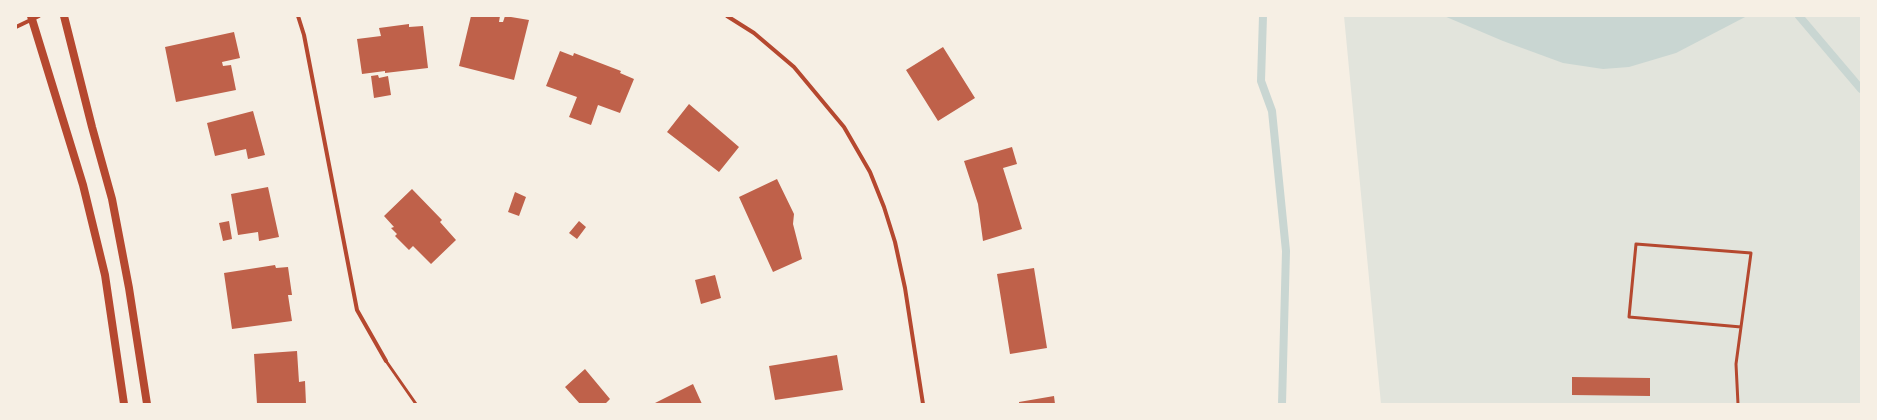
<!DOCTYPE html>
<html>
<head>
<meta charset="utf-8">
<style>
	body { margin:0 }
	#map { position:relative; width:1877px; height:420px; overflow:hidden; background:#f6efe4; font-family:Figtree,sans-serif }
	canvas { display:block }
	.frame { position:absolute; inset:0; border:17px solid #f6efe4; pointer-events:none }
</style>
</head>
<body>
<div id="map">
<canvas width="1877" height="420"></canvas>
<div class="frame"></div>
</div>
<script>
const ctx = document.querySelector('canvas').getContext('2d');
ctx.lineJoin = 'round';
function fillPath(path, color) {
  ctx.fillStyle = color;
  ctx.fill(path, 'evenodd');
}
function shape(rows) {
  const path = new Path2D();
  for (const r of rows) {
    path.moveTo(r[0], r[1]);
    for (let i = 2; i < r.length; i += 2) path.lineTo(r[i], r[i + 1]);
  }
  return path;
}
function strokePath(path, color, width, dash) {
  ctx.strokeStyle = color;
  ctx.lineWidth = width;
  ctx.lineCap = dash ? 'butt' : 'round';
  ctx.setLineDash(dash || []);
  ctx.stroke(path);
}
fillPath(shape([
	[1344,16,1861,16,1861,404,1381,404]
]), '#e2e4dc');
fillPath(shape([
	[1444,16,1747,16,1676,53,1629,67,1603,69,1563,63,1503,41]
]), '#c9d6d2');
strokePath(shape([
	[1263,16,1261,81,1272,111,1286,251,1282,404],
	[1799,16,1861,89]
]), '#c9d6d2', 8);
fillPath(shape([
	[471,16,500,16,499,22,503,22,505,16,529,20,514,80,459,66],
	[409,24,409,27,423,26,428,68,385,73,385,71,362,74,357,39,381,36,379,28],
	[234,32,240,58,222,62,223,66,231,65,236,90,176,102,165,47],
	[943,47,975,98,938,121,906,70],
	[560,51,573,56,574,53,621,71,620,73,634,79,620,113,598,105,591,125,569,117,577,97,546,86],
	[378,75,379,78,388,76,391,95,374,98,371,76],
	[689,104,739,147,719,172,667,132],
	[253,111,265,155,248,159,246,149,215,156,207,123],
	[1012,147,1017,164,1003,168,1022,229,983,241,978,204,964,161],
	[777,179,794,214,793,224,802,259,773,272,739,197],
	[268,187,279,237,259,241,258,232,238,235,231,194],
	[412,189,442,220,440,222,456,240,431,264,413,246,409,250,395,236,397,234,391,228,394,227,384,216],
	[515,192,526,197,519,216,508,212],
	[229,221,232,239,223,241,219,223],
	[579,221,586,227,577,239,569,233],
	[275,265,276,268,288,267,292,295,288,295,292,321,232,329,224,273],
	[1034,268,1047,348,1010,354,997,274],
	[715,275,721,298,701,304,695,280],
	[297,351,299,382,305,381,306,404,257,404,254,354],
	[837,355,843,390,775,400,769,366],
	[585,369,610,399,605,404,580,404,565,387],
	[1572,377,1650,378,1650,396,1572,395],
	[693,384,702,404,653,404],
	[1054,396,1055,404,1019,404,1019,402]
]), '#bf614a');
strokePath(shape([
	[386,361,416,404],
	[1738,404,1736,364,1751,253,1636,244,1629,317,1741,327]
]), '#b5482f', 3);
strokePath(shape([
	[298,16,304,35,357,310,386,361],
	[727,16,754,33,794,67,844,127,870,172,884,207,895,242,905,288,923,404],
	[16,27,39,16]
]), '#b5482f', 4);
strokePath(shape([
	[31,16,83,185,105,275,124,404],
	[64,16,92,127,112,199,129,288,147,404]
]), '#b5482f', 8);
</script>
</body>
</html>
